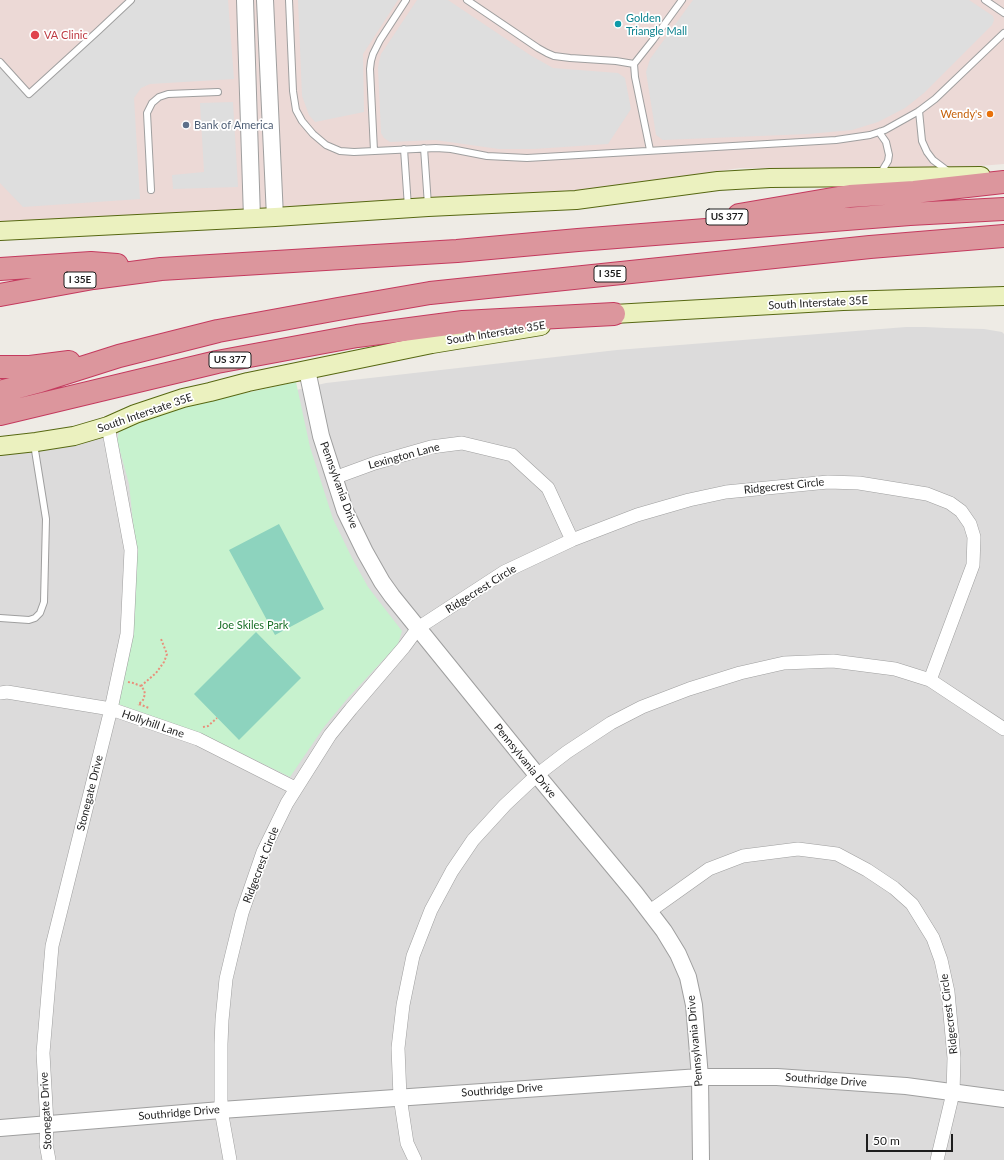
<!DOCTYPE html>
<html>
<head>
<meta charset="utf-8">
<style>
	body { margin:0 }
	#map { position:relative; width:1004px; height:1160px; overflow:hidden; background:#eeebe5; font-family:Lato,sans-serif }
	canvas { display:block }
	.scale { position:absolute; left:866px; top:1134px; width:87px; height:18px; box-sizing:border-box; border:2px solid #1e1e1e; border-top:0; padding-left:5px; font-size:12px; line-height:14px; white-space:nowrap; color:#1e1e1e; -webkit-text-stroke:3px #fff; paint-order:stroke }
</style>
</head>
<body>
<div id="map">
<canvas width="1004" height="1160"></canvas>
<div class="scale">50 m</div>
</div>
<script>
const ctx = document.querySelector('canvas').getContext('2d');
ctx.lineJoin = 'round';
function fillPath(path, color) {
  ctx.fillStyle = color;
  ctx.fill(path, 'evenodd');
}
function shape(rows) {
  const path = new Path2D();
  for (const r of rows) {
    path.moveTo(r[0], r[1]);
    for (let i = 2; i < r.length; i += 2) path.lineTo(r[i], r[i + 1]);
  }
  return path;
}
function strokePath(path, color, width, dash) {
  ctx.strokeStyle = color;
  ctx.lineWidth = width;
  ctx.lineCap = dash ? 'butt' : 'round';
  ctx.setLineDash(dash || []);
  ctx.stroke(path);
}
function drawText(font, color, halo, rows, align = 'center') {
  ctx.font = font + ' Lato,sans-serif';
  ctx.lineWidth = 3.5;
  ctx.setLineDash([]);
  ctx.textBaseline = 'middle';
  ctx.strokeStyle = halo;
  ctx.fillStyle = color;
  for (const [text, x, y, turn = 0] of rows) {
    ctx.save();
    ctx.translate(x, y);
    ctx.rotate((+turn || 0) * Math.PI / 180);
    ctx.textAlign = isNaN(turn) ? turn : align;
    if (halo) ctx.strokeText(text, 0, 0);
    ctx.fillText(text, 0, 0);
    ctx.restore();
  }
}
fillPath(shape([
	[906,327,925,327,946,328,984,329,1002,332,1004,334,1004,1160,0,1160,0,455,55,449,100,436,326,383,617,350]
]), '#dcdbdb');
fillPath(shape([
	[0,0,1004,0,1004,164,917,171,740,168,594,189,0,224]
]), '#ecd9d6');
fillPath(shape([
	[296,382,310,447,333,519,352,558,368,587,402,631,398,644,347,699,324,727,290,777,202,734,118,704,136,551,129,484,117,440,120,428,187,406]
]), '#c7f2ce');
fillPath(shape([
	[279,524,324,609,275,635,229,550],
	[256,632,301,678,239,740,194,694]
]), '#8dd3be');
fillPath(shape([
	[131,0,228,0,234,79,150,84,141,88,134,98,140,199,23,207,0,183,0,62,29,94],
	[298,0,398,0,363,54,364,112,315,122,309,115,302,96],
	[417,0,448,0,530,55,553,68,618,73,625,78,631,109,608,144,534,149,499,149,435,140,390,142,384,138,381,133,378,68,379,62,381,54],
	[693,0,969,0,993,16,994,20,992,25,924,93,905,108,878,122,852,130,808,134,663,140,656,135,646,72,650,59],
	[233,102,238,187,173,189,172,175,204,172,200,103]
]), '#dedede');
const service = shape([
	[289,0,293,91,296,110,302,121,313,134,326,145,340,151,354,152,436,148,451,149,487,156,527,158,836,140,870,135,885,130,919,111,935,99,1004,33],
	[467,0,538,48,547,53,554,56,570,58,616,61,634,64],
	[985,0,1004,13],
	[0,62,29,94,98,31,131,0],
	[919,111,922,141,927,152,933,160,949,172],
	[879,132,886,142,889,155,888,161,880,174],
	[424,148,428,205],
	[404,149,408,207],
	[650,150,635,77,634,64,653,40,682,0],
	[374,151,370,69,371,61,373,54,380,40,406,0],
	[151,190,147,113,152,103,159,97,168,94,218,92],
	[0,618,29,620,35,618,40,613,44,602,46,519,34,444]
]);
const minor = shape([
	[334,478,375,463,431,447,462,443,512,455,548,488,572,540],
	[0,693,7,692,111,709,198,739,295,788],
	[650,911,709,869,743,856,798,849,837,854,867,870,894,888,912,904,933,938,941,960,948,992,954,1058,953,1093,937,1160],
	[49,1160,46,1144,47,1124,43,1053,52,946,111,709,127,634,131,550,108,426],
	[230,1160,221,1110,221,1044,222,1020,226,979,231,958,242,913,263,852,287,803,330,735,351,709,404,647,418,628,504,572,572,540,637,515,689,500,726,492,828,482,859,483,927,494,950,503,961,511,970,524,974,537,973,565,930,680],
	[415,1160,407,1143,400,1097,398,1048,403,1005,413,956,431,910,452,871,473,840,505,805,537,775,567,752,611,723,642,707,689,689,740,673,784,663,833,661,895,669,930,680,1004,729]
]);
const tertiary = shape([
	[245,0,252,218],
	[265,0,275,217],
	[307,370,321,436,345,511,365,552,382,582,392,596,537,775,635,893,664,931,678,954,688,977,694,1005,700,1077,701,1160],
	[0,1128,221,1110,700,1077,777,1077,906,1086,1004,1099]
]);
const secondary = shape([
	[0,231,275,217,428,207,576,200,718,181,770,178,981,176],
	[601,316,614,314,843,301,1004,296],
	[0,446,36,442,74,436,108,426,135,414,183,398,210,392,248,382,432,344,541,326]
]);
const motorway = shape([
	[739,215,850,196,914,192,1004,182],
	[0,269,91,263,117,265],
	[0,295,93,278,161,269,457,251,578,240,910,214,1004,209],
	[0,367,30,367,69,362],
	[0,392,37,382,119,356,218,331,338,309,430,293,870,247,1004,236],
	[0,414,217,362,357,336,463,322,614,314]
]);
strokePath(service, '#9f9f9f', 8);
strokePath(minor, '#9f9f9f', 14);
strokePath(tertiary, '#9f9f9f', 18);
strokePath(secondary, '#576812', 20);
strokePath(motorway, '#c43a5e', 24);
strokePath(shape([
	[128,682,133,683,141,686,144,690,145,694,143,700,138,705],
	[141,686,156,673,164,662,167,654,161,639],
	[139,704,149,708],
	[203,727,208,726,217,718]
]), '#e8907b', 2, [2, 2]);
strokePath(service, '#fff', 6);
strokePath(minor, '#fff', 13);
strokePath(tertiary, '#fff', 16);
strokePath(secondary, '#ebf1bf', 18);
strokePath(motorway, '#dc969d', 22);
for (const [x, y, r, color] of [
	[618,24,4,"#0f9aa8"],
	[35,35,5,"#e0444e"],
	[990,114,4,"#e8710a"],
	[186,125,4,"#5c6f8a"]
]) {
  const dot = new Path2D();
  dot.arc(x, y, r, 0, 2 * Math.PI);
  ctx.fillStyle = color;
  ctx.fill(dot);
  strokePath(dot, '#fff', 1.5);
}
for (const [x, y, w] of [
	[727,217,42],
	[610,274,32],
	[80,280,32],
	[230,360,42]
]) {
  const box = new Path2D();
  box.roundRect(x - w / 2, y - 8, w, 16, 3);
  ctx.fillStyle = '#fff';
  ctx.fill(box);
  strokePath(box, '#1e1e1e', 1);
}
drawText('bold 10px', '#1e1e1e', null, [
	["US 377",727,217],
	["I 35E",610,274],
	["I 35E",80,280],
	["US 377",230,360]
]);
drawText('11px', '#0d838f', '#fff', [
	["Golden",626,18],
	["Triangle Mall",626,31]
], 'left');
drawText('11px', '#be3a42', '#fff', [
	["VA Clinic",44,35]
], 'left');
drawText('11px', '#c56008', '#fff', [
	["Wendy's",982,114]
], 'right');
drawText('11px', '#4e5e75', '#fff', [
	["Bank of America",194,125]
], 'left');
drawText('11px', '#1e1e1e', '#fff', [
	["South Interstate 35E",818,303,-3],
	["South Interstate 35E",496,333,-9],
	["South Interstate 35E",145,413,-19],
	["Lexington Lane",404,456,-15],
	["Pennsylvania Drive",339,485,70],
	["Ridgecrest Circle",784,486,-6],
	["Ridgecrest Circle",481,589,-32],
	["Hollyhill Lane",153,724,19],
	["Pennsylvania Drive",525,761,51],
	["Stonegate Drive",90,793,-76],
	["Ridgecrest Circle",261,865,-69],
	["Ridgecrest Circle",949,1014,-97],
	["Pennsylvania Drive",695,1041,-95],
	["Southridge Drive",826,1080,4],
	["Southridge Drive",502,1090,-4],
	["Stonegate Drive",46,1111,-93],
	["Southridge Drive",179,1113,-5]
]);
drawText('11px', '#196f27', '#fff', [
	["Joe Skiles Park",253,625]
]);
</script>
</body>
</html>
